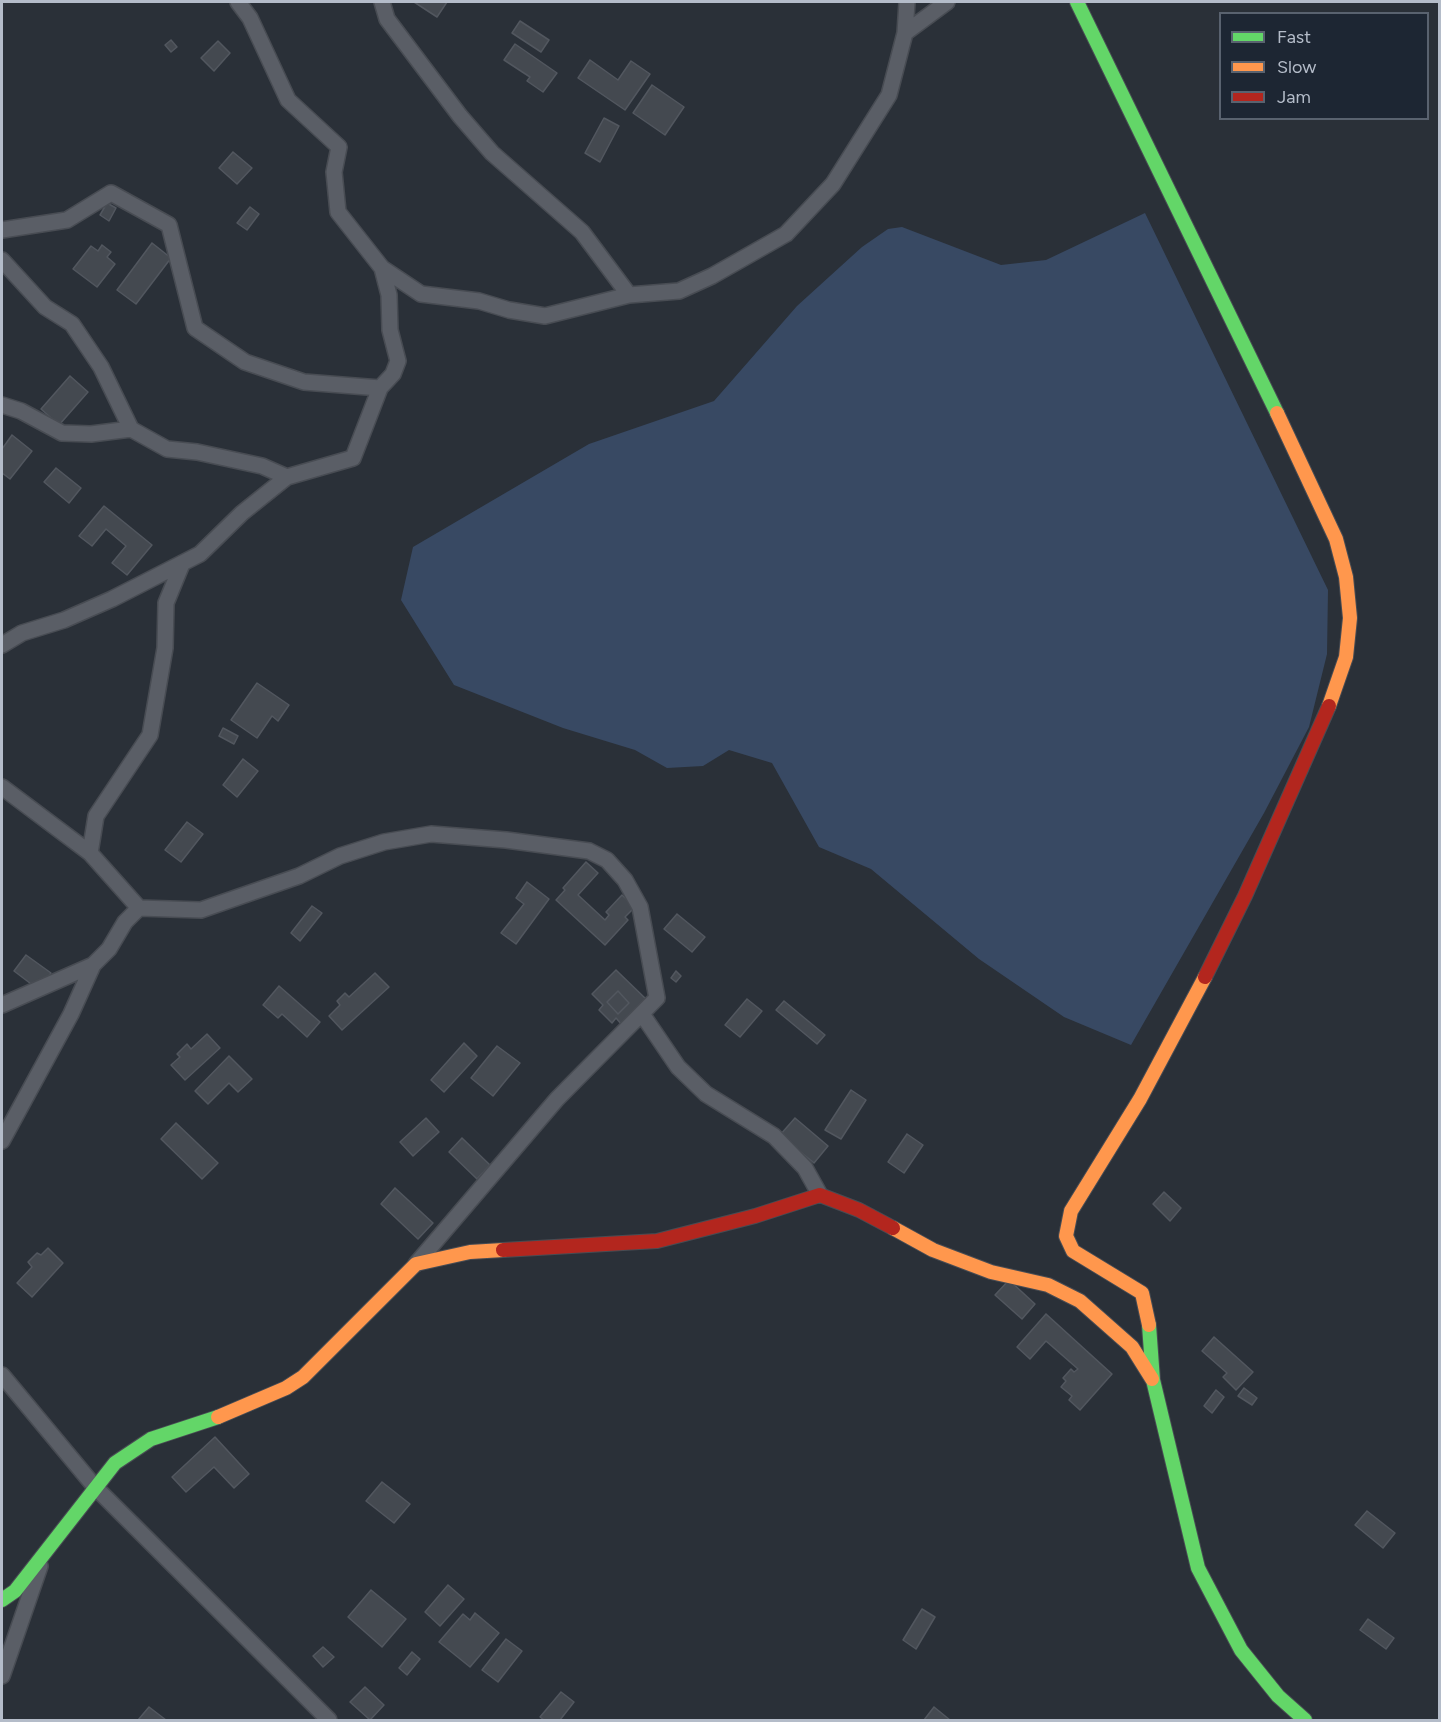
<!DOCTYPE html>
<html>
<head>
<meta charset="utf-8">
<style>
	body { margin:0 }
	#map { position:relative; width:1441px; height:1722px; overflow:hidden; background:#2a3038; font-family:Figtree,sans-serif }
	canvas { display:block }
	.frame { position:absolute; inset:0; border:3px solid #b4bcc9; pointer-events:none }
	.legend { position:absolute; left:1219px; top:12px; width:210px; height:108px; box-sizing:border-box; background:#1d2633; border:2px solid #59626f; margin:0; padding:8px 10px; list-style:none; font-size:18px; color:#b4bcc9 }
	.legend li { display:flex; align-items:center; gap:12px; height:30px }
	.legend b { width:30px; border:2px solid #59626f }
</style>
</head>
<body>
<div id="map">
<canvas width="1441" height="1722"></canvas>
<div class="frame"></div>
<ul class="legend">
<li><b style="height:8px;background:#63d668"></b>Fast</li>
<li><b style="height:8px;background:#ff974d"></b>Slow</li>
<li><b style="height:8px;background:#b3261e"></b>Jam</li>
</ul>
</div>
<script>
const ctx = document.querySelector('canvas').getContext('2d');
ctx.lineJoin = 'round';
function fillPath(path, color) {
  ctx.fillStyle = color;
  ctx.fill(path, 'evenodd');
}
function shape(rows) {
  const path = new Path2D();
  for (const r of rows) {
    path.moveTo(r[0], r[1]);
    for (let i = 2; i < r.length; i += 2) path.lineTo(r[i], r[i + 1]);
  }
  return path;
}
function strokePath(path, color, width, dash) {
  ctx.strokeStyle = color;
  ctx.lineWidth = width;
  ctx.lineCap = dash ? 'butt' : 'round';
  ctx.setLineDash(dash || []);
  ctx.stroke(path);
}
fillPath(shape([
	[1145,213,1328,590,1327,654,1309,727,1264,813,1131,1045,1064,1017,979,959,871,869,819,847,772,763,729,750,703,766,667,768,635,750,563,728,454,685,401,600,413,547,589,444,714,401,797,306,862,247,888,229,902,227,1001,265,1046,260]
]), '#384963');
const building = shape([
	[414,2,447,2,437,17,414,2],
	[520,21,549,40,541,52,512,33,520,21],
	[171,40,177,47,171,52,165,45,171,40],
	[218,41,230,53,214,71,201,58,218,41],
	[515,44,557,73,543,92,527,81,530,77,504,60,515,44],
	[590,60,618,80,631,61,650,74,625,110,578,78,590,60],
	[652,85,684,107,665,135,633,113,652,85],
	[604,118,619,126,600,162,585,153,604,118],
	[233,152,252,168,237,184,219,168,233,152],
	[107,203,116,208,109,221,100,215,107,203],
	[250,207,259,214,247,230,237,223,250,207],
	[152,243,171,258,136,304,117,290,152,243],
	[102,245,111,252,107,257,115,264,97,287,73,269,91,246,98,251,102,245],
	[70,376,88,392,59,425,41,409,70,376],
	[12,435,32,451,10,479,2,473,2,449,12,435],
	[56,468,81,488,69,503,44,482,56,468],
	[104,506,152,545,127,575,112,563,126,546,106,529,92,546,79,536,104,506],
	[257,683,289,705,278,721,272,716,257,738,231,720,257,683],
	[223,728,238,736,234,744,219,736,223,728],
	[243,759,258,771,237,797,223,785,243,759],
	[187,822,203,834,181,862,165,850,187,822],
	[586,862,598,873,578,895,605,920,609,915,606,912,622,895,635,907,625,917,628,920,605,945,556,900,565,890,563,888,586,862],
	[527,882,549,899,516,944,501,933,524,904,516,898,527,882],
	[312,906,322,913,300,941,291,933,312,906],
	[677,914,705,937,692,952,664,929,677,914],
	[26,955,51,973,39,990,14,971,26,955],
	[616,970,647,1000,622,1025,616,1018,612,1023,599,1010,603,1005,592,994,616,970],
	[618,991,629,1003,618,1014,607,1002,618,991],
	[676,971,681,976,676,982,671,978,676,971],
	[375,973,389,987,342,1030,329,1016,340,1005,337,1001,345,993,349,997,375,973],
	[279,986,320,1022,307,1037,282,1014,278,1018,263,1005,279,986],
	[618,991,629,1003,618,1014,607,1002,618,991],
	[747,999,762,1011,740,1037,725,1025,747,999],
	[784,1001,825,1035,817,1044,776,1010,784,1001],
	[207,1034,220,1048,185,1080,171,1065,180,1057,177,1054,187,1044,191,1049,207,1034],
	[464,1043,477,1056,444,1092,431,1080,464,1043],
	[497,1046,520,1063,493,1096,471,1078,497,1046],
	[229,1056,252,1079,238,1092,229,1083,208,1104,195,1091,229,1056],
	[851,1090,866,1100,841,1139,825,1130,851,1090],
	[426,1118,439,1132,413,1156,400,1142,426,1118],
	[795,1118,828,1146,814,1163,780,1135,795,1118],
	[176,1123,218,1163,202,1179,161,1139,176,1123],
	[907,1134,923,1145,904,1173,888,1162,907,1134],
	[462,1138,490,1165,477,1179,449,1152,462,1138],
	[395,1188,433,1223,418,1239,381,1204,395,1188],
	[1164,1192,1181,1208,1170,1221,1153,1204,1164,1192],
	[48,1248,63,1263,32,1297,17,1283,32,1267,28,1262,37,1253,41,1255,48,1248],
	[1009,1280,1035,1304,1022,1319,995,1295,1009,1280],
	[1046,1314,1112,1374,1080,1410,1069,1400,1072,1396,1061,1387,1066,1381,1063,1378,1071,1369,1074,1372,1078,1369,1046,1341,1030,1359,1017,1347,1046,1314],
	[1214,1337,1253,1372,1236,1390,1223,1377,1227,1373,1202,1351,1214,1337],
	[1244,1388,1257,1398,1252,1405,1238,1396,1244,1388],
	[1216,1390,1224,1397,1212,1413,1204,1406,1216,1390],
	[215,1437,249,1474,234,1488,214,1467,186,1492,172,1477,215,1437],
	[382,1482,410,1504,394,1523,366,1501,382,1482],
	[1367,1511,1395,1533,1383,1548,1355,1525,1367,1511],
	[448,1585,464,1599,440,1626,425,1612,448,1585],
	[371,1590,406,1619,382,1647,348,1617,371,1590],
	[922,1609,935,1617,916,1649,903,1640,922,1609],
	[475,1613,499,1633,470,1667,439,1642,463,1614,470,1620,475,1613],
	[1368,1619,1394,1638,1386,1649,1360,1630,1368,1619],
	[506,1639,522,1651,498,1682,482,1670,506,1639],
	[323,1647,334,1657,323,1667,313,1656,323,1647],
	[412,1652,420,1659,407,1675,399,1668,412,1652],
	[365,1687,384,1705,370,1720,350,1702,365,1687],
	[561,1692,574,1702,560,1720,544,1720,540,1717,561,1692],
	[149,1707,166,1720,138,1720,149,1707],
	[934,1707,950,1720,924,1720,934,1707]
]);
fillPath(building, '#444950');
strokePath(building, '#52575f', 1.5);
const street = shape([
	[382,2,387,19,460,116,492,153,582,232,629,295],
	[905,33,947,2],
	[2,230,67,220,111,193,169,225,195,328,245,362,304,382,380,388,393,374,398,361,390,330,389,295,382,268,338,212,334,172,339,147,288,100,250,18,238,2],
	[2,260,45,307,72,324,101,367,131,429],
	[382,268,421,294,479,301,509,310,545,316,629,295,679,291,712,276,786,234,833,184,889,95,905,33,907,2],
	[2,405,21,411,62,433,91,434,131,429,167,449,197,452,262,466,287,477,353,458,380,388],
	[2,645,22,633,64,620,112,599,200,554,242,513,287,477],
	[2,787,90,853,139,908],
	[90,853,96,816,150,735,165,648,166,603,182,564],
	[2,1005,93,965,109,949,125,922,139,908,201,910,299,876,340,856,384,842,431,834,506,840,589,851,607,860,625,880,640,907,657,998,557,1099,416,1264],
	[642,1014,678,1067,706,1094,774,1136,805,1168,820,1195],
	[2,1141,71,1014,93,965],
	[2,1375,95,1487,329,1720],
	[2,1676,40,1566]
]);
const fast = shape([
	[1077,2,1277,413],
	[1149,1325,1153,1380,1198,1568,1241,1650,1278,1696,1305,1720],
	[2,1600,15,1591,115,1463,151,1439,218,1417]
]);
const slow = shape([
	[1277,413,1336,539,1346,577,1350,618,1346,657,1329,706],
	[893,1228,933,1250,991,1272,1048,1285,1080,1301,1132,1347,1152,1379],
	[1149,1325,1142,1293,1073,1251,1066,1236,1071,1211,1140,1099,1205,977],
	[218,1417,286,1388,303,1377,416,1264,470,1252,503,1250]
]);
const jam = shape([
	[1205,977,1245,896,1329,706],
	[503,1250,657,1241,755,1216,820,1195,859,1210,893,1228]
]);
strokePath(street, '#484c53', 18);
strokePath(fast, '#484c53', 16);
strokePath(slow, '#484c53', 16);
strokePath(jam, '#484c53', 16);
strokePath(street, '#5a5e66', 15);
strokePath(fast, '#63d668', 14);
strokePath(slow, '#ff974d', 14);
strokePath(jam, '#b3261e', 14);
</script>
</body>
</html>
